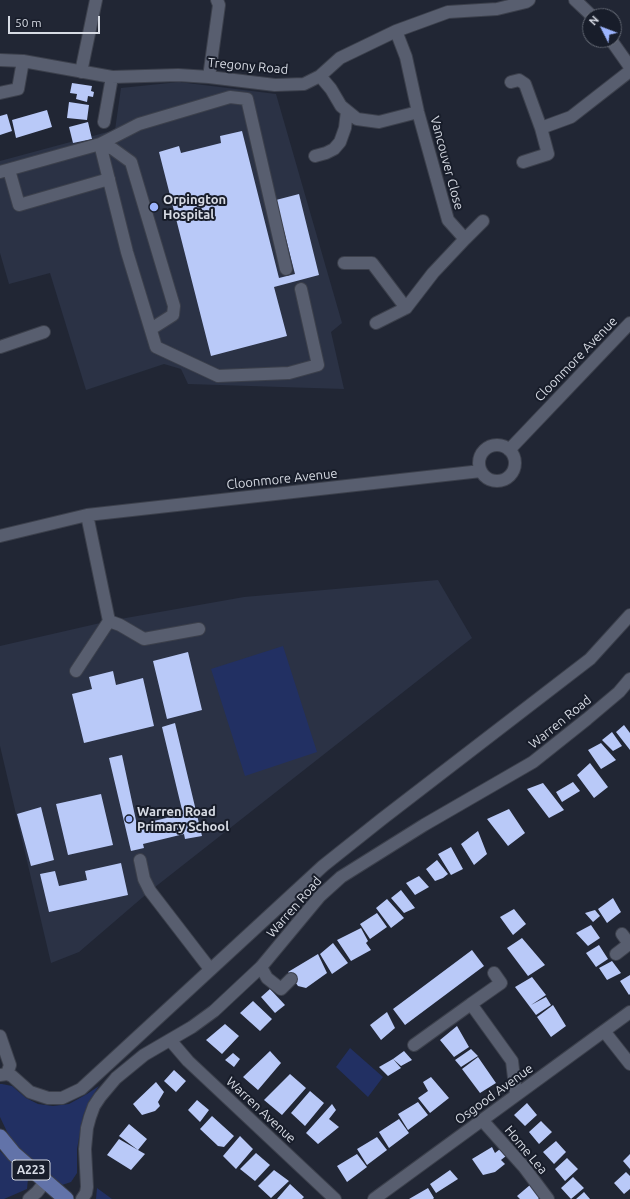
<!DOCTYPE html>
<html>
<head>
<meta charset="utf-8">
<style>
	body { margin:0 }
	#map { position:relative; width:630px; height:1199px; overflow:hidden; background:#212634; font-family:Ubuntu,sans-serif }
	canvas { display:block }
	.north { position:absolute; left:582px; top:8px; width:40px; height:40px; box-sizing:border-box; background:#181d2a; border:1px solid #646974; border-radius:50%; rotate:312deg; font-size:11px; font-weight:700; line-height:16px; text-align:center; color:#d7dbe4 }
	.north::after { content:''; display:block; margin:auto; width:14px; height:18px; background:#9cb4fd; clip-path:polygon(50% 0,100% 100%,50% 72%,0 100%) }
	.scale { position:absolute; left:8px; top:16px; width:92px; height:18px; box-sizing:border-box; border:2px solid #d7dbe4; border-top:0; padding-left:5px; font-size:12px; line-height:14px; white-space:nowrap; color:#d7dbe4; -webkit-text-stroke:3px #181d2a; paint-order:stroke }
</style>
</head>
<body>
<div id="map">
<canvas width="630" height="1199"></canvas>
<div class="north">N</div>
<div class="scale">50 m</div>
</div>
<script>
const ctx = document.querySelector('canvas').getContext('2d');
ctx.lineJoin = 'round';
function fillPath(path, color) {
  ctx.fillStyle = color;
  ctx.fill(path, 'evenodd');
}
function shape(rows) {
  const path = new Path2D();
  for (const r of rows) {
    if (r.length === 3) {
      path.moveTo(r[0] + r[2], r[1]);
      path.arc(r[0], r[1], r[2], 0, 2 * Math.PI);
      continue;
    }
    path.moveTo(r[0], r[1]);
    for (let i = 2; i < r.length; i += 2) path.lineTo(r[i], r[i + 1]);
  }
  return path;
}
function strokePath(path, color, width, dash) {
  ctx.strokeStyle = color;
  ctx.lineWidth = width;
  ctx.lineCap = dash ? 'butt' : 'round';
  ctx.setLineDash(dash || []);
  ctx.stroke(path);
}
function drawText(font, color, halo, rows, align = 'center') {
  ctx.font = font + ' Ubuntu,sans-serif';
  ctx.lineWidth = 4;
  ctx.setLineDash([]);
  ctx.textBaseline = 'middle';
  ctx.strokeStyle = halo;
  ctx.fillStyle = color;
  for (const [text, x, y, turn = 0] of rows) {
    ctx.save();
    ctx.translate(x, y);
    ctx.rotate((+turn || 0) * Math.PI / 180);
    ctx.textAlign = isNaN(turn) ? turn : align;
    if (halo) ctx.strokeText(text, 0, 0);
    ctx.fillText(text, 0, 0);
    ctx.restore();
  }
}
fillPath(shape([
	[179,82,276,94,342,323,331,332,344,389,188,384,181,369,164,364,86,390,50,273,9,284,0,253,0,161,115,130,121,88],
	[438,580,472,638,150,891,79,952,51,963,0,746,0,646,109,621,244,597]
]), '#2b3245');
fillPath(shape([
	[283,646,317,752,245,776,211,669],
	[350,1048,383,1077,368,1097,336,1067],
	[0,1084,2,1084,12,1086,26,1098,38,1104,53,1106,69,1104,87,1094,99,1086,89,1101,83,1116,77,1149,77,1173,71,1182,62,1185,34,1162,10,1138,0,1117],
	[0,1151,28,1179,27,1189,4,1199,0,1199],
	[97,1188,112,1199,96,1199]
]), '#223063');
fillPath(shape([
	[72,83,92,86,91,91,94,92,93,97,88,96,87,102,76,99,77,94,70,93],
	[69,102,89,105,87,120,67,118],
	[47,110,52,127,16,138,12,120],
	[7,114,12,131,0,135,0,116],
	[88,122,92,139,73,143,69,127],
	[242,131,279,278,295,274,276,200,299,194,319,275,274,287,287,336,211,356,159,152,179,146,181,153,221,143,220,136],
	[188,652,202,710,167,719,153,661],
	[113,671,116,685,143,678,154,726,84,743,72,694,92,689,89,677],
	[175,723,202,836,185,839,184,834,143,844,144,848,131,851,109,758,122,755,137,825,183,814,162,727],
	[624,725,630,733,630,750,616,732],
	[612,732,622,746,613,751,602,740],
	[601,743,616,760,601,769,588,750],
	[590,763,608,787,594,798,577,775],
	[573,782,580,791,562,802,556,792],
	[543,783,564,810,549,818,527,789],
	[101,794,113,845,68,855,56,804],
	[41,807,54,860,31,866,17,814],
	[509,809,525,833,508,846,487,819],
	[478,831,487,854,474,865,461,844],
	[451,847,463,869,451,875,438,854],
	[437,860,448,874,443,878,435,881,426,869],
	[121,863,128,895,49,912,40,874,55,871,59,886,87,880,85,871],
	[419,876,429,887,415,895,406,883],
	[401,890,415,908,404,913,391,898],
	[613,898,621,912,607,923,598,909],
	[387,899,404,918,391,928,376,908],
	[514,909,526,924,513,935,500,917],
	[595,910,600,916,593,922,585,913],
	[377,913,387,927,370,939,360,924],
	[591,925,600,938,588,946,576,933],
	[361,928,368,941,366,943,371,950,351,961,337,940],
	[522,938,545,965,528,976,507,948],
	[333,943,348,963,332,974,320,954],
	[599,945,608,959,596,967,586,953],
	[472,950,484,966,405,1025,393,1009],
	[318,954,327,973,306,988,298,986,288,972],
	[612,961,621,973,607,980,599,968],
	[630,975,630,994,629,995,620,981],
	[532,977,546,995,531,1005,546,997,551,1005,536,1015,515,987],
	[270,989,285,1005,275,1013,261,997],
	[253,1001,272,1019,260,1031,240,1013],
	[553,1005,566,1026,551,1037,537,1017],
	[387,1012,395,1028,381,1040,370,1025],
	[225,1024,239,1036,222,1054,206,1040],
	[457,1026,469,1047,454,1057,440,1040],
	[471,1049,478,1056,461,1067,455,1060],
	[270,1051,281,1063,258,1090,243,1077],
	[404,1051,412,1060,401,1066,393,1059],
	[233,1053,240,1059,234,1067,225,1060],
	[478,1057,496,1083,480,1093,462,1069],
	[393,1059,401,1068,388,1076,379,1067],
	[174,1070,186,1081,176,1092,164,1081],
	[290,1074,306,1088,282,1115,264,1100],
	[431,1077,449,1098,430,1113,418,1098,428,1091,423,1082],
	[156,1082,164,1092,158,1102,160,1106,155,1111,142,1115,133,1104],
	[310,1091,324,1103,305,1126,291,1113],
	[197,1100,209,1110,200,1122,188,1110],
	[418,1102,428,1115,408,1130,398,1114],
	[527,1103,537,1115,525,1126,514,1115],
	[332,1104,336,1110,329,1119,339,1127,318,1144,306,1133],
	[212,1116,234,1136,224,1147,218,1146,200,1129],
	[399,1119,409,1133,389,1148,379,1132],
	[541,1121,552,1132,539,1144,529,1132],
	[129,1124,147,1139,138,1150,145,1154,131,1170,107,1155,119,1139,138,1150,119,1136],
	[240,1136,253,1149,236,1169,223,1156],
	[377,1137,387,1150,367,1165,357,1149],
	[556,1141,566,1152,554,1164,543,1152],
	[492,1147,495,1153,500,1149,506,1156,501,1160,505,1164,495,1172,483,1175,472,1159],
	[256,1153,270,1165,255,1181,240,1169],
	[357,1154,367,1167,347,1182,337,1166],
	[630,1154,630,1169,623,1161],
	[567,1158,578,1169,565,1181,555,1169],
	[274,1170,289,1181,271,1198,258,1186],
	[450,1170,458,1179,436,1193,430,1184],
	[626,1172,630,1176,630,1189,624,1194,614,1183],
	[573,1177,584,1188,571,1199,561,1188],
	[290,1184,304,1197,302,1199,277,1199],
	[530,1185,541,1196,538,1199,520,1199,517,1196],
	[428,1188,434,1198,433,1199,409,1199],
	[584,1192,590,1199,576,1199]
]), '#b9c9f8');
const minor = shape([
	[575,0,592,16],
	[611,40,630,67],
	[0,60,23,61,112,77,178,75,209,77,275,85,304,84,320,76,340,58,396,31,448,12,497,9,526,2,529,0],
	[81,72,96,0],
	[320,76,331,89,341,106,357,119,379,122,418,112],
	[209,77,219,5,217,0],
	[511,82,519,80,525,84,541,128],
	[0,93,18,89,23,61],
	[104,122,112,77],
	[100,144,127,252,156,347,218,376,289,373,318,365,301,289],
	[100,144,113,149,131,162,174,306,173,315,151,329],
	[315,156,326,153,334,149,340,142,345,128,347,111],
	[523,162,548,154,541,128,571,117,630,71],
	[9,170,19,205,109,179],
	[0,172,100,144,139,124,230,97,247,99,286,269],
	[465,239,483,221],
	[344,263,372,263,406,308],
	[376,323,406,308,433,273,465,239,448,220,418,112,406,57,396,31],
	[0,347,44,332],
	[497,463,18],
	[509,450,630,323],
	[87,515,109,621],
	[0,536,87,515,481,471],
	[76,671,109,621,120,625,144,639,199,629],
	[140,860,144,879,150,891,210,969],
	[622,934,630,945],
	[616,954,629,944],
	[261,967,267,978,281,989,291,979],
	[471,1004,501,983,494,973],
	[604,1031,630,1064],
	[0,1036,10,1065,7,1074],
	[170,1040,188,1061,335,1199],
	[414,1045,471,1004,512,1061,516,1095],
	[0,1075,7,1074,12,1076,30,1092,48,1098,62,1098,81,1089,323,866,382,819,590,659,630,615],
	[482,1120,524,1167,548,1199],
	[29,1199,37,1192,45,1182],
	[82,1199,86,1193,87,1187,85,1149,87,1128,90,1117,94,1106,100,1097,116,1078,144,1055,192,1027,214,1011,261,967,320,896,341,877,424,825,533,762,587,719,619,692,630,679],
	[374,1199,630,1012]
]);
const major = shape([
	[0,1137,14,1154,66,1199]
]);
strokePath(minor, '#3c404c', 14);
strokePath(major, '#3c404c', 17);
strokePath(minor, '#585e6f', 12);
strokePath(major, '#6273a9', 15);
for (const [x, y, r, color] of [
	[154,207,5,"#9cb4fd"],
	[129,819,4,"#9cb4fd"]
]) {
  const dot = new Path2D();
  dot.arc(x, y, r, 0, 2 * Math.PI);
  ctx.fillStyle = color;
  ctx.fill(dot);
  strokePath(dot, '#181d2a', 1.5);
}
for (const [x, y, w] of [
	[31,1170,38]
]) {
  const box = new Path2D();
  box.roundRect(x - w / 2, y - 10, w, 20, 3);
  ctx.fillStyle = '#181d2a';
  ctx.fill(box);
  strokePath(box, '#d7dbe4', 1);
}
drawText('bold 12px', '#d7dbe4', null, [
	["A223",31,1170]
]);
drawText('13px', '#d7dbe4', '#181d2a', [
	["Tregony Road",248,66,5],
	["Vancouver Close",447,163,75],
	["Cloonmore Avenue",576,359,-46],
	["Cloonmore Avenue",282,479,-6],
	["Warren Road",560,722,-39],
	["Warren Road",294,907,-49],
	["Osgood Avenue",494,1094,-36],
	["Warren Avenue",261,1110,43],
	["Home Lea",526,1150,50]
]);
drawText('bold 13px', '#d7dbe4', '#181d2a', [
	["Orpington",163,200],
	["Hospital",163,215],
	["Warren Road",137,812],
	["Primary School",137,827]
], 'left');
</script>
</body>
</html>
